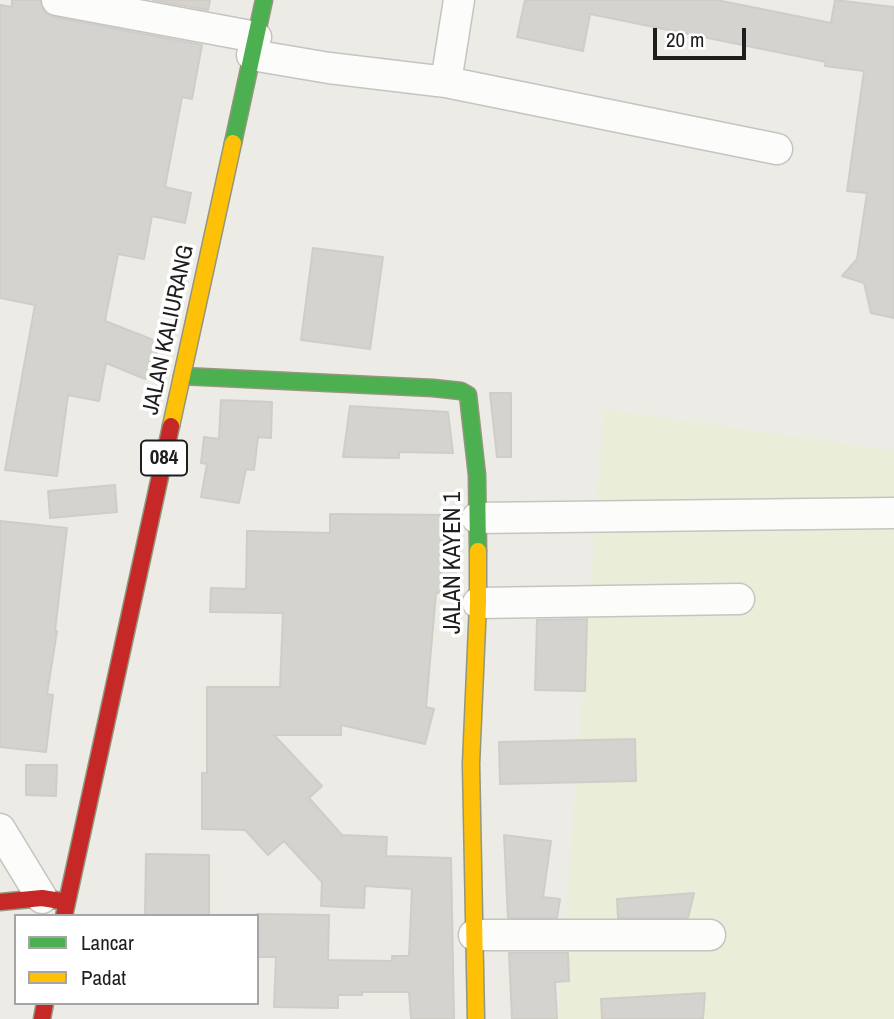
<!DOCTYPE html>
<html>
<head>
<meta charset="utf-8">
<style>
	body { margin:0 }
	#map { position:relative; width:894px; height:1019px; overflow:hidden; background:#ecebe6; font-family:"Archivo Narrow",sans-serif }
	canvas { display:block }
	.legend { position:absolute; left:14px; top:914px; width:245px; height:91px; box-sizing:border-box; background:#fff; border:2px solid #a5a5a5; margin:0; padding:9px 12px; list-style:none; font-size:21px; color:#1e1e1e }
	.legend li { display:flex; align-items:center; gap:14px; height:35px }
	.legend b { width:35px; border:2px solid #a5a5a5 }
	.scale { position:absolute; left:653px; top:28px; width:93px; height:32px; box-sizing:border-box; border:4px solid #1e1e1e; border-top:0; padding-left:9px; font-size:21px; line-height:24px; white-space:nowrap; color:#1e1e1e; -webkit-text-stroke:5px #fff; paint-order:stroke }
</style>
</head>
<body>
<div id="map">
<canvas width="894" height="1019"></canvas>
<ul class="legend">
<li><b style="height:9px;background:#4caf50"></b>Lancar</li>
<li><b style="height:9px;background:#ffc107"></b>Padat</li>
</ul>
<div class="scale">20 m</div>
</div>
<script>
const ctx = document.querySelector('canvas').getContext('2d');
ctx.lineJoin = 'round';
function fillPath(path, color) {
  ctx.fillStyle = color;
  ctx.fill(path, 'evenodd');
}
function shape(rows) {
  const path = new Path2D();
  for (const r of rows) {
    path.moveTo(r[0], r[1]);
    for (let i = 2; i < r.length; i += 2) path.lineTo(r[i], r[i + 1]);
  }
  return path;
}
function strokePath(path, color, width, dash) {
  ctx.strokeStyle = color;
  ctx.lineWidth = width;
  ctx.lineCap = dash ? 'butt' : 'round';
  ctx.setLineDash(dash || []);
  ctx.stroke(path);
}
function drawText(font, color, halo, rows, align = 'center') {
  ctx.font = font + ' "Archivo Narrow",sans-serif';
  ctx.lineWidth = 7;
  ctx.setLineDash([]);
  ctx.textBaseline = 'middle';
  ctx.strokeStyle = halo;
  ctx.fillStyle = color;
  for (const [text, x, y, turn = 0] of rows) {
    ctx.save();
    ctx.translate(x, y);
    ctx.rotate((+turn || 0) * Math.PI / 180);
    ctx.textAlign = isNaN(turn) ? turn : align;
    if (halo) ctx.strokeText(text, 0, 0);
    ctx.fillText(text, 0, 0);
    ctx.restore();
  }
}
fillPath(shape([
	[604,409,894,451,894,1019,558,1019]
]), '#eaedd8');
const building = shape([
	[12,0,40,0,45,13,54,17,202,45,192,99,182,97,165,187,191,193,185,223,152,216,144,259,118,254,105,321,161,343,145,379,106,363,99,401,68,395,57,476,5,470,35,305,0,298,0,5,12,7,12,0],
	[153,0,210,0,208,10,153,0],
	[525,0,717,0,831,23,835,0,894,7,894,318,871,313,864,283,842,276,857,259,867,193,847,191,864,71,825,66,826,62,590,14,583,51,517,37,525,0],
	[313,248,383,257,370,349,301,340,313,248],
	[490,393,511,393,511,457,497,457,490,393],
	[221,400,272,402,271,438,258,437,254,470,246,469,239,503,201,497,207,464,201,463,204,437,219,439,221,400],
	[350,406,448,412,453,453,399,452,399,458,343,457,350,406],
	[115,485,117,512,50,518,48,491,115,485],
	[330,514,455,515,456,593,436,593,426,707,434,709,425,744,341,725,341,735,274,735,322,786,309,798,342,835,387,837,386,856,451,858,454,1019,411,1019,409,992,362,992,362,995,338,995,338,1008,274,1007,276,957,257,957,257,914,329,915,328,960,392,961,392,956,409,956,412,889,365,886,364,908,321,906,322,882,284,841,268,855,245,830,202,829,202,773,207,773,207,687,280,687,283,613,210,612,211,588,246,589,247,531,330,533,330,514],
	[0,521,67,528,55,631,57,631,47,694,53,695,46,752,0,747,0,521],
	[587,619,585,691,535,690,537,620,587,619],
	[635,739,636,781,500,784,499,742,635,739],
	[26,765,57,765,56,796,26,795,26,765],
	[504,835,551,841,543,897,560,899,557,918,508,918,504,835],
	[146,854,209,855,209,916,145,916,146,854],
	[694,893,688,918,618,918,617,899,694,893],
	[509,953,568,953,569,981,555,982,557,1019,512,1019,509,953],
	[705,993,703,1019,602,1019,601,999,705,993]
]);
fillPath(building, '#d4d3cf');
strokePath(building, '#d0cdc7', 2);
const street = shape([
	[57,0,256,37],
	[252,55,329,68,446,82,777,149],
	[446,82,459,0],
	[477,518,894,513],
	[478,603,739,599],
	[0,829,42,898],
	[474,935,710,935]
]);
const fast = shape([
	[233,143,264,0],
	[182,376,433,388,461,391,468,395,477,475,478,551]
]);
const slow = shape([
	[171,426,233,143],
	[476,1019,471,764,478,603,478,551]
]);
const jam = shape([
	[0,902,42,898,67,902],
	[64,916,171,426],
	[42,1019,45,1003]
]);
strokePath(street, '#c5c4c2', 33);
strokePath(fast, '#92977d', 19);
strokePath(slow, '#92977d', 19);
strokePath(jam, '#92977d', 19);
strokePath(street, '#fcfcfb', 30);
strokePath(fast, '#4caf50', 16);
strokePath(slow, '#ffc107', 16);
strokePath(jam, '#c62828', 16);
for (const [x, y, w] of [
	[164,458,46]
]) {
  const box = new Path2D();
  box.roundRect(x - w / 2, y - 17.5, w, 35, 5);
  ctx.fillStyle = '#fff';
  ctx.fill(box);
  strokePath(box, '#1e1e1e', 2);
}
drawText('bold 21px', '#1e1e1e', null, [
	["084",164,458]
]);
drawText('23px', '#1e1e1e', '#fff', [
	["JALAN KALIURANG",169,330,-78],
	["JALAN KAYEN 1",454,563,-90]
]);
</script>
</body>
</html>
